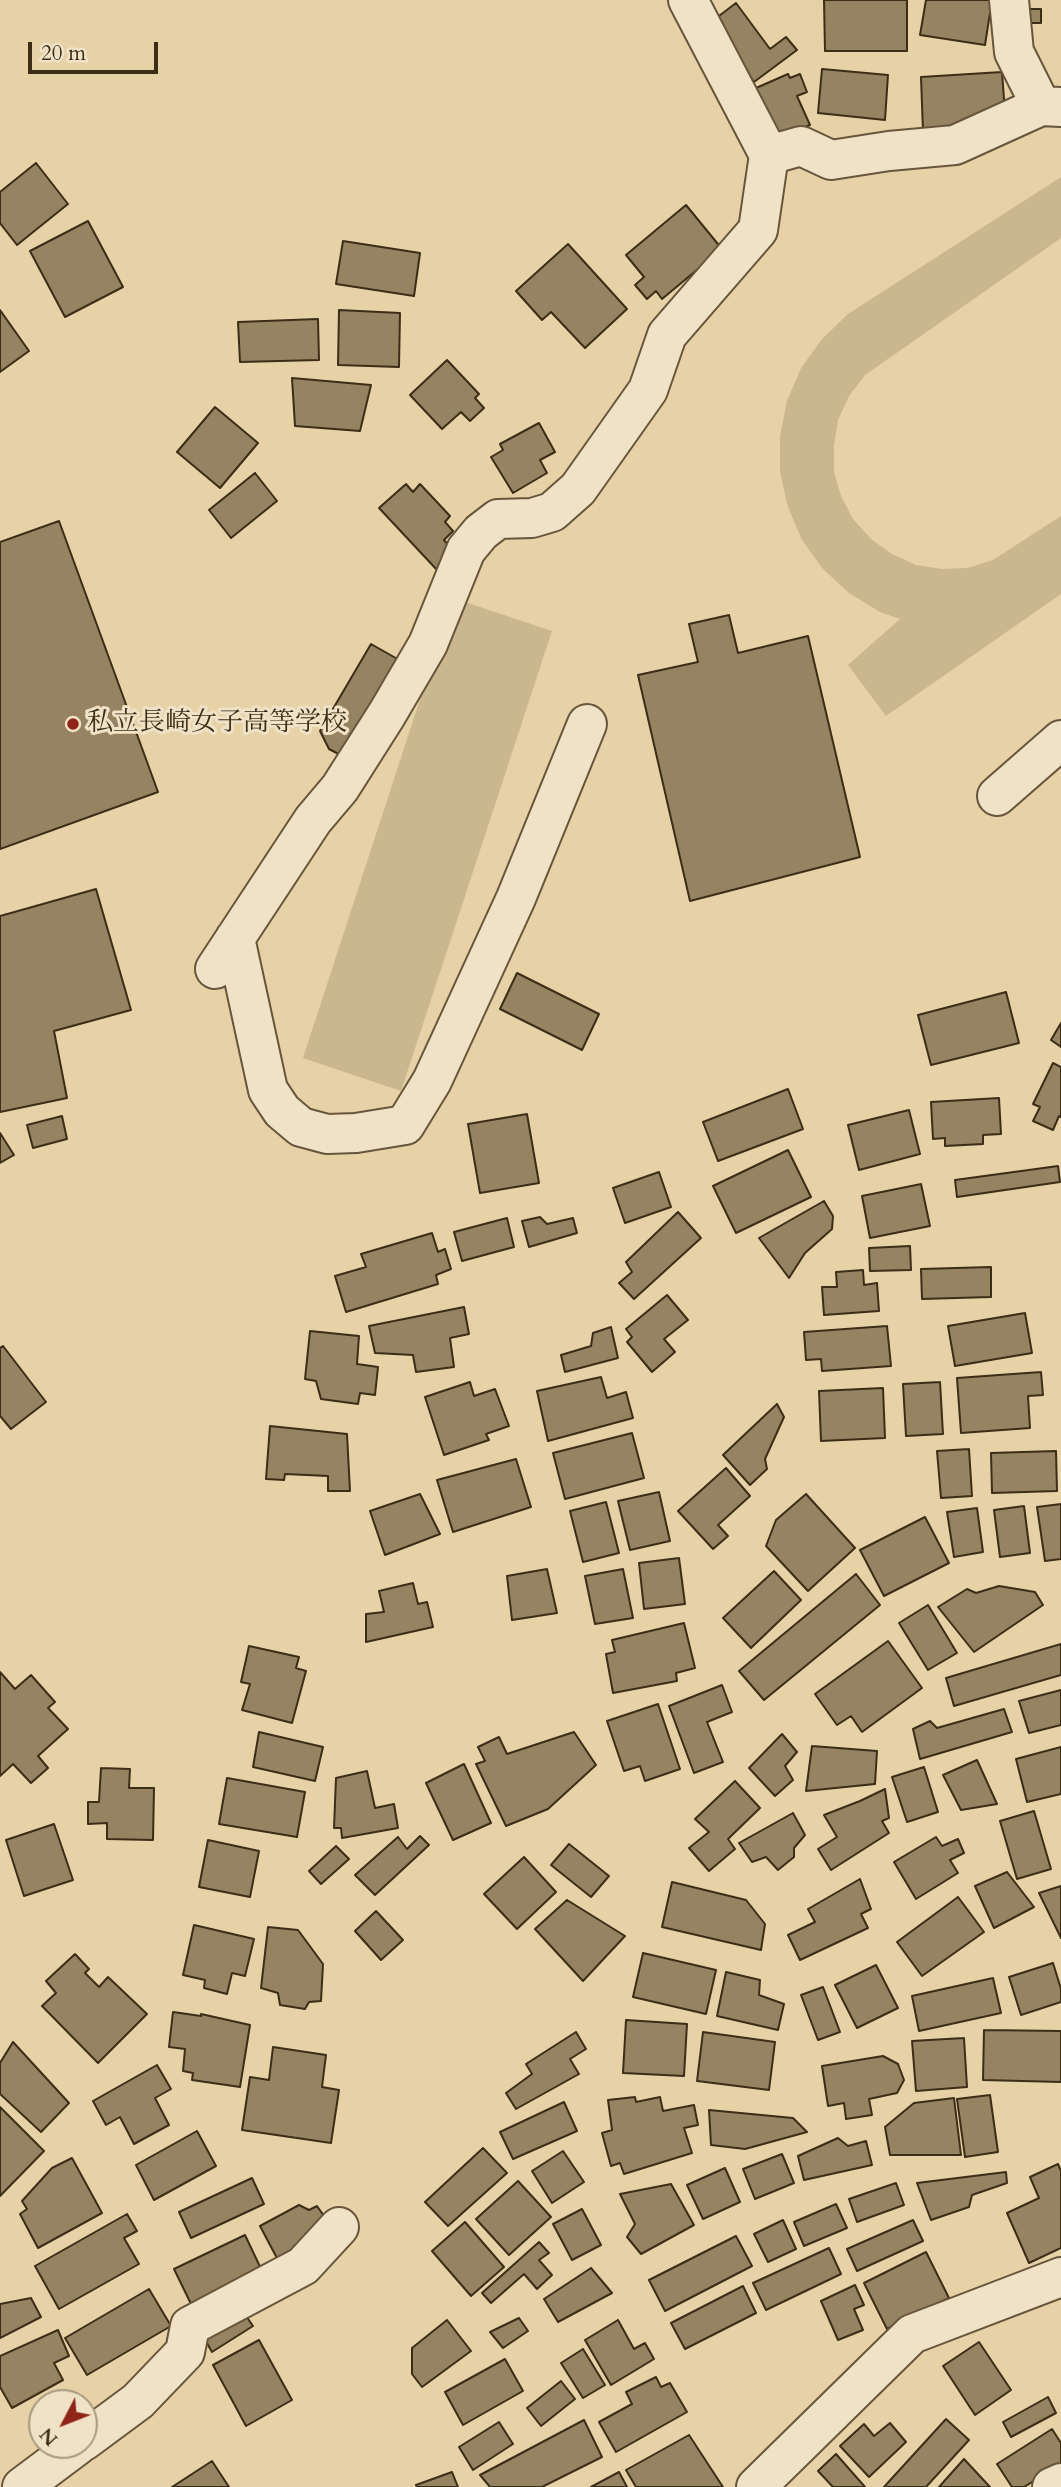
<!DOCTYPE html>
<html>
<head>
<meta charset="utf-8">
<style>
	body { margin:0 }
	#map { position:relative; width:1061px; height:2487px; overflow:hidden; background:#e7d2a7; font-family:Cardo,serif }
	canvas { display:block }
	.north { position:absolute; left:28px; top:2389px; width:70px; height:70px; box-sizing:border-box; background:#efe2c6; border:2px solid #a79a80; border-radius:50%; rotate:228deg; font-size:19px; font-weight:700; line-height:28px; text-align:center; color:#3c2d17 }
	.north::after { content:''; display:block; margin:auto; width:24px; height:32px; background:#8f2418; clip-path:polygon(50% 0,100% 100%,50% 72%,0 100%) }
	.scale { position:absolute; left:28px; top:42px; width:130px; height:32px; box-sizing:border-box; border:4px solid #3c2d17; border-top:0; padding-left:9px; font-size:21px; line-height:24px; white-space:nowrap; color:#3c2d17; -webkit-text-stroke:5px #efe2c6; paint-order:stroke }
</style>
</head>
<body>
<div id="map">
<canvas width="1061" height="2487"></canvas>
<div class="north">N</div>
<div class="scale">20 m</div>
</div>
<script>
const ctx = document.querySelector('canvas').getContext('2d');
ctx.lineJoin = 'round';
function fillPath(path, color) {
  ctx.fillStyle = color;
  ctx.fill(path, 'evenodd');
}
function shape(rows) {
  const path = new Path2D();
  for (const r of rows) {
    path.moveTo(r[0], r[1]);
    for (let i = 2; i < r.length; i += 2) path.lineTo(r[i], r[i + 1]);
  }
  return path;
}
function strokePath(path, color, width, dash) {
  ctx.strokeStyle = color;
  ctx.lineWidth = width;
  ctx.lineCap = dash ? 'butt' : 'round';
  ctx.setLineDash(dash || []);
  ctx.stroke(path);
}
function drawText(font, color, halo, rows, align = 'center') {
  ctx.font = font + ' Cardo,"Noto Serif JP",serif';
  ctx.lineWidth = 6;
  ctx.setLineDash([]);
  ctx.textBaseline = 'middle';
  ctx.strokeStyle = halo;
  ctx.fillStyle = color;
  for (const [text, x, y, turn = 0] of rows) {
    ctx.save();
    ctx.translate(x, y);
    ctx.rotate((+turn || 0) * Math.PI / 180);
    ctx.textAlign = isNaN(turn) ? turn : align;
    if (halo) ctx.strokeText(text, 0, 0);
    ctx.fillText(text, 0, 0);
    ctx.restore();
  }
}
fillPath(shape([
	[1061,177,1061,238,865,375,849,396,838,420,834,445,834,472,841,496,853,519,871,539,892,554,916,565,942,569,968,568,993,560,1061,516,1061,594,886,716,848,665,900,619,880,612,849,593,823,569,802,540,788,507,780,472,780,436,787,401,801,368,822,339,848,314],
	[453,598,552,631,401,1091,303,1058]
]), '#cab68f');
const building = shape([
	[824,0,907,0,907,51,825,51,824,0],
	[926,0,992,0,985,45,920,35,926,0],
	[736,3,770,49,786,37,797,50,754,82,711,22,736,3],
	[1028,9,1041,9,1041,23,1029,23,1028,9],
	[822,69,888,75,885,120,818,113,822,69],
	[1002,72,1005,112,972,129,923,132,921,77,1002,72],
	[788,74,790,78,800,74,807,92,797,96,810,125,777,139,756,88,788,74],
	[36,163,68,204,17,245,0,223,0,192,36,163],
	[686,205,722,249,662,299,656,291,647,299,635,285,644,277,626,255,686,205],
	[88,221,123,287,65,317,30,251,88,221],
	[343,241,420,253,414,296,336,284,343,241],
	[568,244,627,309,585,348,551,312,542,320,516,291,568,244],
	[0,310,29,351,0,372,0,310],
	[339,310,400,313,399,367,338,365,339,310],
	[318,319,319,360,240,362,238,322,318,319],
	[447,360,479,394,475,398,484,408,470,421,461,412,442,429,410,395,447,360],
	[292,378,371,385,360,431,295,426,292,378],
	[215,407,258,443,220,488,177,452,215,407],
	[539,423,555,452,540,460,547,473,513,493,491,457,503,450,500,444,539,423],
	[255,473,277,501,231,538,209,510,255,473],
	[406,484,413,492,420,484,450,516,445,522,453,531,444,540,456,554,438,571,379,508,406,484],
	[59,521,158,792,0,849,0,542,59,521],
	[729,615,738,653,808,636,860,857,690,901,638,675,698,662,689,624,729,615],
	[371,644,401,661,346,758,329,749,320,731,371,644],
	[96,889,131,1010,54,1031,67,1098,0,1112,0,916,96,889],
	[517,973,599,1014,582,1050,500,1009,517,973],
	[1006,992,1019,1043,931,1065,918,1015,1006,992],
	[1061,1023,1061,1047,1051,1040,1061,1023],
	[1053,1063,1061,1067,1061,1117,1059,1116,1053,1130,1033,1121,1040,1107,1033,1104,1053,1063],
	[788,1089,803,1129,718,1161,703,1122,788,1089],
	[999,1098,1001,1134,983,1135,983,1144,945,1146,945,1138,933,1139,931,1102,999,1098],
	[909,1110,920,1154,859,1170,848,1125,909,1110],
	[527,1114,539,1183,480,1193,468,1124,527,1114],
	[62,1116,67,1139,33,1148,27,1125,62,1116],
	[0,1133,14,1155,0,1163,0,1133],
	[788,1150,811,1197,736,1233,713,1186,788,1150],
	[1058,1166,1060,1182,957,1197,955,1180,1058,1166],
	[659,1172,671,1207,625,1223,613,1188,659,1172],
	[921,1184,930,1226,870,1238,862,1196,921,1184],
	[824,1201,833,1216,832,1229,805,1253,789,1278,759,1238,824,1201],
	[678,1212,701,1238,634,1299,619,1283,632,1272,626,1262,678,1212],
	[540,1217,547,1224,573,1218,577,1233,529,1247,522,1221,540,1217],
	[507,1218,514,1247,462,1261,454,1232,507,1218],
	[432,1233,438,1252,445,1249,451,1269,436,1275,438,1284,346,1312,335,1276,366,1267,361,1254,432,1233],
	[910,1246,911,1270,870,1271,869,1248,910,1246],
	[991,1267,991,1297,922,1299,921,1269,991,1267],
	[863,1270,864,1285,877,1283,879,1311,824,1315,822,1287,837,1287,836,1272,863,1270],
	[667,1295,688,1320,664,1339,675,1352,652,1372,627,1342,632,1337,626,1329,667,1295],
	[464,1307,469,1334,450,1338,454,1367,416,1372,413,1355,375,1353,369,1326,464,1307],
	[1025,1313,1032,1353,955,1366,948,1326,1025,1313],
	[887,1326,891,1366,822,1371,821,1359,806,1360,804,1332,887,1326],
	[611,1327,618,1358,565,1372,561,1355,591,1346,593,1333,611,1327],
	[310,1331,359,1336,357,1364,378,1367,375,1395,360,1393,358,1404,321,1399,316,1381,305,1379,310,1331],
	[3,1346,46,1402,11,1429,0,1416,0,1348,3,1346],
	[1041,1372,1043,1395,1028,1396,1030,1428,961,1433,957,1378,1041,1372],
	[601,1377,607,1398,626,1392,633,1418,548,1441,537,1391,601,1377],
	[470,1382,474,1396,495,1389,509,1426,486,1434,489,1440,444,1455,425,1397,470,1382],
	[940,1382,943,1434,906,1436,903,1384,940,1382],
	[883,1388,885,1438,821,1441,819,1391,883,1388],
	[777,1404,784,1417,765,1459,767,1469,750,1485,723,1455,777,1404],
	[270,1426,347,1434,350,1491,328,1491,328,1476,285,1474,284,1480,266,1479,270,1426],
	[632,1433,644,1478,565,1499,553,1453,632,1433],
	[969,1449,972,1496,941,1498,937,1451,969,1449],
	[1056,1451,1057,1491,992,1493,991,1453,1056,1451],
	[516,1459,531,1507,453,1532,437,1480,516,1459],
	[726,1468,750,1496,718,1525,728,1536,713,1549,678,1511,726,1468],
	[659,1492,670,1541,630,1550,618,1501,659,1492],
	[420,1494,440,1534,385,1555,370,1511,420,1494],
	[806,1494,855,1548,808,1591,766,1546,776,1520,806,1494],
	[606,1502,619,1553,583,1562,570,1511,606,1502],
	[1061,1504,1061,1559,1045,1561,1037,1507,1061,1504],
	[1024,1506,1030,1553,1000,1557,994,1510,1024,1506],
	[977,1508,983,1552,954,1557,947,1512,977,1508],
	[925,1517,949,1563,884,1596,860,1550,925,1517],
	[679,1558,685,1604,644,1609,639,1563,679,1558],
	[547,1569,557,1613,512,1620,507,1576,547,1569],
	[623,1569,633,1618,595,1624,585,1576,623,1569],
	[774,1571,801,1600,751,1648,723,1618,774,1571],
	[856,1574,880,1605,764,1700,739,1671,856,1574],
	[413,1583,418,1604,427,1602,433,1627,366,1642,366,1614,384,1612,379,1591,413,1583],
	[999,1586,1035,1592,1043,1605,974,1652,938,1607,967,1589,976,1593,999,1586],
	[928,1605,957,1653,928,1670,899,1623,928,1605],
	[684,1623,695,1668,676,1673,677,1681,613,1693,606,1654,615,1652,612,1640,684,1623],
	[888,1641,922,1688,862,1732,851,1716,837,1725,815,1694,888,1641],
	[1061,1644,1061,1675,954,1706,946,1678,1061,1644],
	[249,1646,299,1657,296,1668,306,1671,292,1723,242,1710,250,1684,241,1682,249,1646],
	[0,1672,15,1689,31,1675,55,1702,48,1708,68,1729,38,1756,48,1768,31,1783,13,1764,0,1776,0,1672],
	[722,1685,732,1712,707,1722,723,1762,694,1773,669,1706,722,1685],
	[1061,1690,1061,1725,1029,1733,1019,1701,1061,1690],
	[658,1704,680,1769,645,1781,640,1766,624,1771,607,1721,658,1704],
	[1004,1709,1012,1732,920,1759,913,1729,930,1721,937,1728,1004,1709],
	[259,1732,323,1747,315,1781,253,1767,259,1732],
	[574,1732,596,1765,548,1809,506,1826,476,1764,485,1761,478,1747,499,1737,507,1754,574,1732],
	[782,1734,797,1752,785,1766,793,1780,775,1796,749,1768,782,1734],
	[812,1746,877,1751,875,1784,806,1791,812,1746],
	[1061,1747,1061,1794,1027,1802,1016,1759,1061,1747],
	[977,1760,997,1804,961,1810,943,1775,977,1760],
	[464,1764,491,1823,453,1840,426,1783,464,1764],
	[924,1767,938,1812,907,1822,892,1777,924,1767],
	[101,1768,130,1769,129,1788,154,1788,153,1840,107,1839,107,1823,88,1824,88,1802,99,1802,101,1768],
	[367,1771,375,1808,394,1804,398,1828,342,1838,341,1828,334,1828,336,1778,367,1771],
	[227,1778,305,1792,297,1837,219,1824,227,1778],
	[735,1781,760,1808,728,1839,735,1849,709,1871,689,1848,709,1832,695,1819,735,1781],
	[885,1789,889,1818,882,1821,889,1833,831,1870,818,1849,837,1837,824,1815,860,1801,885,1789],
	[1034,1811,1051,1869,1017,1879,1000,1821,1034,1811],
	[793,1813,805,1835,794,1848,794,1857,778,1870,766,1857,752,1862,739,1843,793,1813],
	[54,1824,73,1880,24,1896,6,1840,54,1824],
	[420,1836,429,1845,375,1895,355,1875,398,1837,407,1849,420,1836],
	[936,1837,942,1846,958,1839,964,1853,950,1860,958,1873,916,1899,894,1862,936,1837],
	[208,1840,259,1851,250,1897,199,1887,208,1840],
	[569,1844,609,1876,591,1897,551,1865,569,1844],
	[336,1846,349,1859,321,1884,309,1871,336,1846],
	[524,1857,556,1892,517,1929,484,1894,524,1857],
	[1007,1872,1034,1907,994,1928,975,1886,1007,1872],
	[860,1879,871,1909,861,1914,868,1928,800,1960,788,1935,815,1922,808,1909,860,1879],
	[672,1882,746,1900,765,1924,761,1950,662,1927,672,1882],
	[1061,1886,1061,1938,1039,1893,1061,1886],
	[958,1897,984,1932,922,1976,897,1942,958,1897],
	[567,1900,625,1936,583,1981,535,1929,567,1900],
	[376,1911,403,1940,381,1960,355,1931,376,1911],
	[194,1925,254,1939,245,1976,232,1973,227,1994,204,1988,205,1980,183,1975,194,1925],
	[268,1927,298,1930,323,1964,321,2001,309,2002,305,2009,280,2005,278,1993,261,1988,268,1927],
	[643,1953,716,1970,706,2014,633,1997,643,1953],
	[75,1954,89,1969,85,1973,99,1987,108,1977,147,2014,98,2063,42,2006,56,1993,46,1981,75,1954],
	[1053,1963,1061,1989,1061,2002,1021,2015,1009,1977,1053,1963],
	[876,1965,898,2008,857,2028,835,1985,876,1965],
	[726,1972,760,1980,759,1995,784,2004,778,2030,717,2016,726,1972],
	[993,1978,1001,2013,919,2031,912,1996,993,1978],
	[823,1987,840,2032,818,2040,801,1995,823,1987],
	[173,2012,201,2016,201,2014,250,2025,240,2087,192,2080,193,2073,183,2071,185,2049,169,2047,173,2012],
	[626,2020,687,2024,684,2076,623,2073,626,2020],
	[984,2030,1061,2031,1061,2082,983,2080,984,2030],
	[576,2032,586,2049,570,2059,579,2074,516,2109,506,2093,532,2074,526,2064,576,2032],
	[703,2032,775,2042,769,2090,697,2081,703,2032],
	[964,2038,967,2087,916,2091,912,2041,964,2038],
	[13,2042,69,2103,41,2132,0,2094,0,2063,13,2042],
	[273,2047,326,2055,322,2087,339,2090,331,2143,242,2130,250,2077,269,2080,273,2047],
	[883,2056,898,2064,904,2080,897,2093,869,2099,872,2115,846,2119,844,2103,828,2106,822,2066,883,2056],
	[157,2065,171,2089,155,2098,169,2125,134,2144,120,2117,106,2125,93,2101,157,2065],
	[990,2095,998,2152,965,2157,957,2099,990,2095],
	[635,2097,636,2102,660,2097,663,2111,694,2105,698,2125,684,2128,692,2153,624,2174,620,2163,611,2166,602,2133,612,2130,608,2100,635,2097],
	[954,2098,961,2155,890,2155,885,2127,914,2103,954,2098],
	[564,2102,577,2131,513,2159,500,2132,564,2102],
	[0,2107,44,2151,0,2196,0,2107],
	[709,2110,793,2118,807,2132,745,2149,711,2145,709,2110],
	[197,2131,216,2166,154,2200,136,2165,197,2131],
	[838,2138,848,2146,866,2141,872,2165,804,2180,798,2156,838,2138],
	[483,2148,507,2173,448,2226,425,2202,483,2148],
	[563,2151,584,2182,552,2203,532,2171,563,2151],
	[782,2154,794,2183,755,2199,743,2169,782,2154],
	[72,2158,102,2213,38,2248,20,2214,27,2209,22,2201,52,2168,72,2158],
	[1058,2164,1061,2171,1061,2248,1029,2263,1007,2213,1039,2198,1030,2177,1058,2164],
	[725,2168,740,2202,703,2219,687,2185,725,2168],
	[1006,2172,1007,2183,972,2195,969,2207,931,2220,917,2183,1006,2172],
	[252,2178,264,2204,191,2238,179,2212,252,2178],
	[518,2181,551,2217,509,2255,476,2219,518,2181],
	[896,2183,904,2205,857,2222,849,2199,896,2183],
	[671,2184,694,2225,641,2254,627,2237,635,2224,620,2194,671,2184],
	[836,2204,847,2228,804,2246,794,2222,836,2204],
	[299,2205,309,2210,317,2206,331,2226,279,2262,260,2226,299,2205],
	[582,2209,601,2245,572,2260,553,2224,582,2209],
	[127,2214,137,2231,124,2238,139,2264,59,2309,35,2266,127,2214],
	[783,2220,796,2249,768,2262,754,2234,783,2220],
	[913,2220,923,2241,857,2271,847,2249,913,2220],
	[465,2222,504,2267,471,2296,432,2251,465,2222],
	[245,2235,263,2273,192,2306,174,2269,245,2235],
	[736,2236,752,2266,665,2311,649,2280,736,2236],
	[539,2242,549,2253,539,2260,552,2275,537,2289,524,2274,491,2303,482,2293,539,2242],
	[829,2248,841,2274,766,2310,753,2283,829,2248],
	[926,2252,949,2298,887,2329,864,2283,926,2252],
	[591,2268,612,2293,558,2322,544,2299,591,2268],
	[855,2285,864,2305,854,2309,863,2330,838,2340,821,2301,855,2285],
	[743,2286,756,2313,685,2349,671,2323,743,2286],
	[149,2289,171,2326,87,2375,65,2338,149,2289],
	[31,2298,41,2317,0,2338,0,2304,31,2298],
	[244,2313,253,2326,212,2352,204,2338,244,2313],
	[519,2318,528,2331,503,2348,490,2332,519,2318],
	[447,2320,471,2351,422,2387,412,2374,412,2348,447,2320],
	[618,2320,634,2349,645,2343,654,2359,611,2385,585,2340,618,2320],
	[58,2330,69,2356,54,2363,63,2380,12,2408,0,2387,0,2356,58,2330],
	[259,2340,292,2400,246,2426,213,2365,259,2340],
	[979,2342,1011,2390,975,2415,943,2366,979,2342],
	[583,2349,605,2385,583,2398,561,2363,583,2349],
	[505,2359,523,2391,463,2425,445,2392,505,2359],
	[656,2377,661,2387,670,2383,687,2412,616,2452,599,2422,632,2404,626,2392,656,2377],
	[561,2381,575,2399,541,2426,527,2408,561,2381],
	[1048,2397,1056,2413,1011,2437,1003,2422,1048,2397],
	[946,2419,969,2440,926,2487,884,2487,946,2419],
	[584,2420,602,2457,542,2487,490,2487,480,2475,584,2420],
	[499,2422,513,2444,473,2470,459,2447,499,2422],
	[890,2423,906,2442,869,2477,840,2446,864,2424,874,2436,890,2423],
	[1052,2429,1061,2443,1061,2464,1024,2487,1012,2487,997,2464,1052,2429],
	[689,2435,723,2487,636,2487,626,2470,689,2435],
	[836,2454,865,2487,833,2487,818,2471,836,2454],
	[964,2459,990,2487,939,2487,964,2459],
	[212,2461,229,2487,172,2487,212,2461],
	[452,2472,458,2487,417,2487,416,2485,452,2472],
	[619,2472,627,2487,591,2487,619,2472]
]);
fillPath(building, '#958362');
strokePath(building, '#3c2d17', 2);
const minor = shape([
	[1009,0,1014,52,1041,106],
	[769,155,801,146,831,160,889,151,955,145,1041,106,1061,107],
	[997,796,1061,740],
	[235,938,268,1090,282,1111,301,1127,327,1134,356,1133,405,1125,432,1081,516,898,587,724],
	[215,969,313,820,340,788,387,714,428,644,466,550,481,532,498,519,532,518,552,512,578,489,648,390,667,335,758,230,769,155,688,0],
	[84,2441,138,2401,185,2352,190,2326,303,2266,339,2227],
	[22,2487,78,2445],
	[756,2487,912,2334,1061,2277],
	[1052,2487,1061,2483]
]);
strokePath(minor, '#67563b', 42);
strokePath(minor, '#efe2c6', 38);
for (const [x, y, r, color] of [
	[73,724,7,"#8f2418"]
]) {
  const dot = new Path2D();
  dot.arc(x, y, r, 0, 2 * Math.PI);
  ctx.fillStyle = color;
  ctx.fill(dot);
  strokePath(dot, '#efe2c6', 2.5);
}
drawText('26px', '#3c2d17', '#efe2c6', [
	["私立長崎女子高等学校",87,724]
], 'left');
</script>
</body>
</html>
